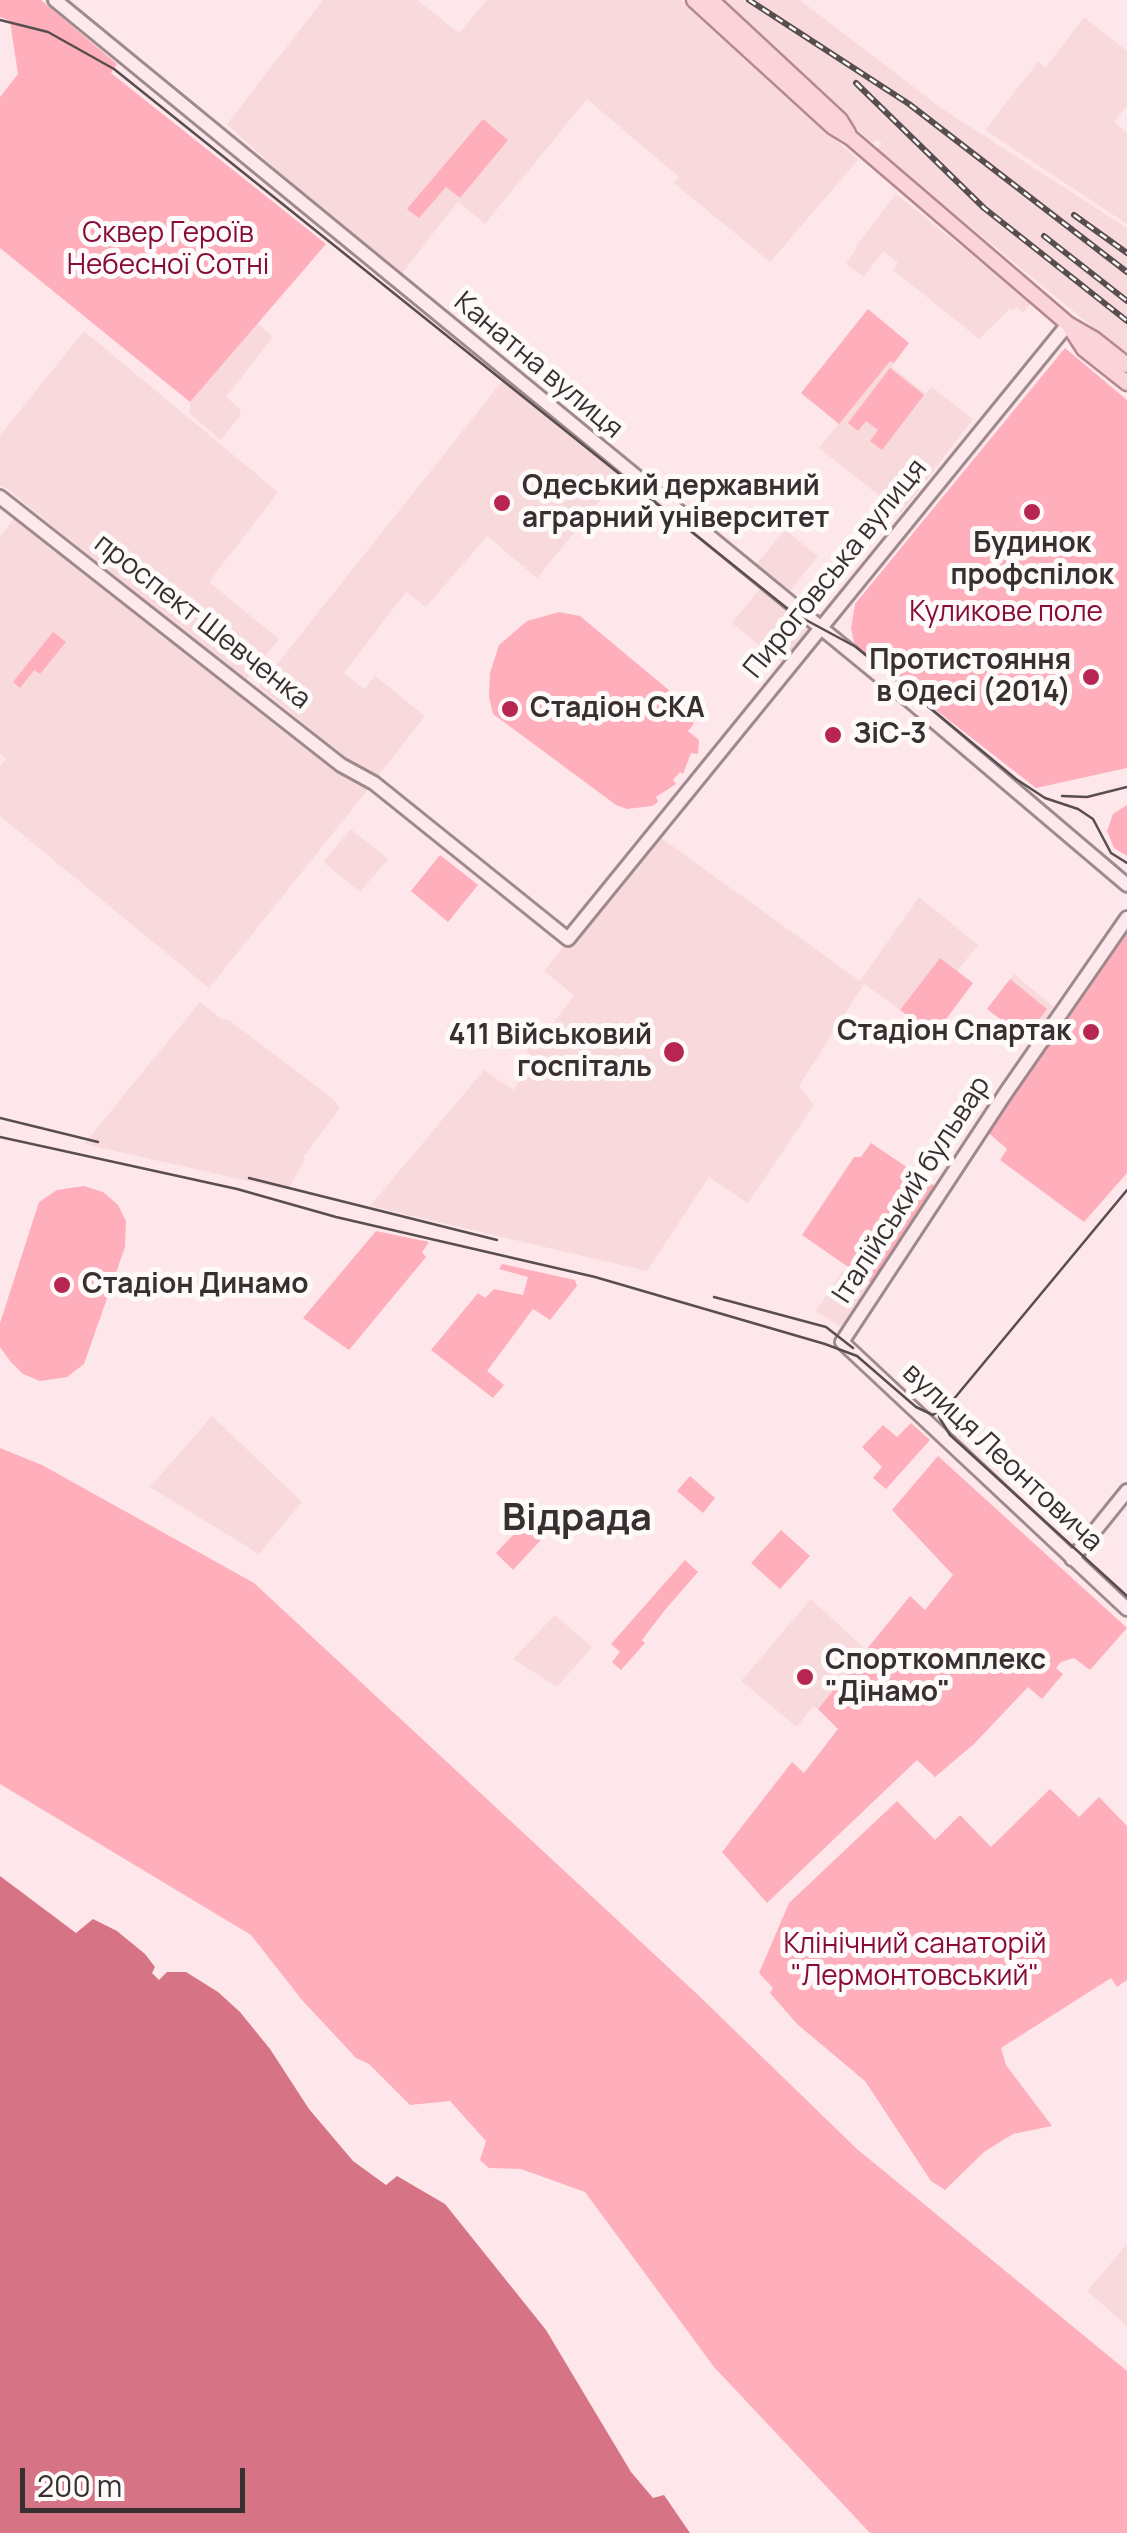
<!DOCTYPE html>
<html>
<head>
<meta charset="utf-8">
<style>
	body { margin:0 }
	#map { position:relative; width:1127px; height:2533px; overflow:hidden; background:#fee7ea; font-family:Manrope,sans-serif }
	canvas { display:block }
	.scale { position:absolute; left:20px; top:2468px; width:225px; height:45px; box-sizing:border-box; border:5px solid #382f30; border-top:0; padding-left:12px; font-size:30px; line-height:35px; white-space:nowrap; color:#382f30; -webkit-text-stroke:8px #fefafa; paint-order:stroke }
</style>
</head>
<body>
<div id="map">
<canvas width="1127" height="2533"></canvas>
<div class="scale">200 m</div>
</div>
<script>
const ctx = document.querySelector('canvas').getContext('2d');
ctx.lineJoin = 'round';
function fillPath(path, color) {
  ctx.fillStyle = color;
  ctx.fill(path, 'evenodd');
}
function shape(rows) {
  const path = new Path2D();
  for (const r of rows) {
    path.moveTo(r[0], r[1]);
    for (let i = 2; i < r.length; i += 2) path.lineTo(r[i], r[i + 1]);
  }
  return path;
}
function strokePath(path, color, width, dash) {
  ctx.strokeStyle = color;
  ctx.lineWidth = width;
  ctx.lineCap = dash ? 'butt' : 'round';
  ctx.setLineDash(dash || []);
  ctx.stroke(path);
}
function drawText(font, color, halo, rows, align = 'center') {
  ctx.font = font + ' Manrope,sans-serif';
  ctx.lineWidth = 10;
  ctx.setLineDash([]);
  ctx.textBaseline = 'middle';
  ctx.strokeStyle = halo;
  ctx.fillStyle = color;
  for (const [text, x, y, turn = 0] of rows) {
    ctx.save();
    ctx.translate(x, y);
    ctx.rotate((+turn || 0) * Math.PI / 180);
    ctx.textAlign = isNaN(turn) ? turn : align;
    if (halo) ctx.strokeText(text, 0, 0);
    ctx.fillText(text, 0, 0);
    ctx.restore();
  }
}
fillPath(shape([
	[323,0,417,0,459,33,487,0,681,0,858,160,770,262,674,183,679,177,587,99,485,224,458,201,397,280,227,124],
	[720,0,800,0,941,108,1127,228,1127,355,889,160,877,149,882,143,877,140,872,143],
	[1084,17,1127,51,1127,106,1114,122,1127,133,1127,224,985,130,1038,62,1046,67],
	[896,194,1031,303,1023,313,1016,307,1013,311,1010,309,979,339,893,270,898,263,883,251,864,277,846,264,857,248,856,246],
	[257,323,273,337,226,397,239,408,241,415,220,440,190,414,190,402],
	[84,331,278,492,209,582,279,639,245,681,7,489,0,486,0,435],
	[890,360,894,363,892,367,926,394,932,387,973,419,901,513,819,448],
	[507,375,625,470,537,578,487,536,426,607,406,592,344,673,364,689,375,676,425,716,374,781,259,687],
	[19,511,373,783,209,988,0,816,0,767,6,759,0,754,0,537],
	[785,530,818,556,783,600,818,629,787,667,732,623,764,584,750,572],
	[351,829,388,859,360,892,323,862],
	[654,833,860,981,919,897,978,945,957,971,940,958,900,1010,864,984,799,1086,814,1105,748,1203,709,1177,647,1271,370,1206,484,1070,513,1090,535,1059,526,1051,537,1036,542,1039,574,995,544,971],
	[1014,974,1061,1013,1037,1048,987,1009],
	[200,1002,223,1020,229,1020,332,1098,340,1108,303,1157,305,1159,288,1190,84,1144],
	[844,1269,871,1286,843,1328,816,1311],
	[212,1416,302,1502,259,1554,150,1487],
	[811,1599,866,1650,818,1709,813,1706,797,1727,741,1681],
	[555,1615,592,1647,557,1687,513,1659],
	[1127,2244,1127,2326,1087,2291]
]), '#f8d9dc');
fillPath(shape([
	[0,0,41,0,117,64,111,73,326,244,190,402,0,248,0,97,18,74,10,21,0,17],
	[483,119,508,140,460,198,446,187,419,218,407,209],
	[868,309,909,343,894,363,890,361,839,424,801,393],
	[1065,348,1127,400,1127,768,1036,788,855,647,851,628,855,604],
	[890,368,924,395,882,450,870,441,878,430,866,421,858,431,848,423],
	[559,612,580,616,694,711,693,725,688,731,699,740,698,754,691,753,683,774,680,772,673,780,676,784,656,797,658,802,652,806,627,809,616,805,493,714,489,697,490,673,499,645,527,621],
	[53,632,66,642,40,674,34,670,20,688,13,682],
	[1127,805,1127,856,1114,848,1107,831,1113,814],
	[440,855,478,885,448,922,411,891],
	[1127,933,1127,1173,1084,1222,1000,1160,1007,1149,984,1129],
	[940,958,973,983,934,1035,900,1010],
	[1010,979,1047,1009,1025,1038,987,1009],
	[871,1143,941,1190,877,1287,802,1235,854,1157,861,1157],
	[84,1186,103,1192,118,1205,126,1221,125,1247,84,1364,67,1377,40,1381,23,1374,10,1361,0,1347,0,1323,39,1202,57,1190],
	[376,1231,429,1242,422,1252,426,1257,349,1350,303,1318],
	[502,1264,575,1280,577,1286,550,1320,533,1309,487,1371,504,1385,493,1398,431,1350,478,1293,485,1298,494,1289,523,1295,528,1277,499,1269],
	[911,1423,930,1440,886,1489,873,1478,882,1467,862,1447,883,1425,897,1437],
	[0,1448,42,1465,254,1583,696,1993,857,2149,1127,2371,1127,2533,870,2533,714,2367,585,2192,521,2169,489,2168,480,2160,486,2141,450,2101,410,2105,369,2064,356,2058,302,2000,251,1935,0,1784],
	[938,1456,1127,1628,1090,1670,1074,1658,1061,1662,1056,1668,1063,1674,1042,1699,1028,1687,974,1744,935,1777,917,1760,767,1903,722,1852,792,1762,804,1773,838,1729,818,1709,910,1596,925,1610,953,1575,892,1510],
	[690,1476,715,1498,703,1513,677,1491],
	[533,1514,550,1530,513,1570,496,1553],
	[781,1530,810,1556,780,1589,751,1563],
	[685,1560,698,1572,664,1611,642,1640,645,1643,621,1670,612,1662,620,1652,611,1644],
	[1050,1789,1079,1817,1099,1797,1127,1826,1127,1980,1117,1987,1111,1978,1001,2048,1006,2065,1052,2126,1013,2134,984,2152,945,2190,931,2181,865,2081,797,2024,770,1993,773,1988,759,1973,789,1903,897,1801,935,1840,960,1815,991,1847]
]), '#feafbb');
fillPath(shape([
	[0,1876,76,1933,93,1919,117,1931,145,1954,155,1967,152,1973,159,1980,167,1972,186,1972,218,1992,240,2012,270,2049,309,2109,353,2161,386,2185,397,2176,445,2204,546,2330,631,2472,653,2498,664,2495,690,2533,0,2533]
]), '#d67486');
const secondary = shape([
	[55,0,909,700,1127,885],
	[0,497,341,765,374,783,568,939,1068,324],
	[1127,918,1005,1094,842,1342,1127,1609],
	[1072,1559,1127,1491]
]);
const primary = shape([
	[694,0,833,127,851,138,1068,324,1094,339,1127,365],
	[711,0,840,120,848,133],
	[1071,329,1084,349,1127,383]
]);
strokePath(secondary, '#9e8a8c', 18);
strokePath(primary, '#b5878e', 19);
strokePath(secondary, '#fde9ec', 12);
strokePath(primary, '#fbd4da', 14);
strokePath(shape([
	[0,20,48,32,114,69,793,613,856,647,1016,779,1045,798,1078,809,1093,819,1111,853,1127,863],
	[1062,796,1087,797,1127,787],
	[0,1118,98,1142],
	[0,1137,237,1189,336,1217,595,1277,825,1344,857,1356,916,1407,933,1415,953,1400,1127,1190],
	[249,1178,497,1240],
	[714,1297,826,1327,853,1348],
	[943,1403,939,1417,950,1435,1127,1596]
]), '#584d4f', 2.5);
const rail = shape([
	[749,0,909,104,1127,272],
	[856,83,984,208,1127,321],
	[1074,215,1127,253],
	[1044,236,1127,301]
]);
strokePath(rail, '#584d4f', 6);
strokePath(rail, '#fefafa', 2.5, [8]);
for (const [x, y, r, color] of [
	[502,503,10,"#b62651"],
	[1032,512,10,"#b62651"],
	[1091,677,10,"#b62651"],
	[510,709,10,"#b62651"],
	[833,735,10,"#b62651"],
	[1091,1032,10,"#b62651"],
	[674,1052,12,"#b62651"],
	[62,1285,10,"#b62651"],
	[805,1677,10,"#b62651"]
]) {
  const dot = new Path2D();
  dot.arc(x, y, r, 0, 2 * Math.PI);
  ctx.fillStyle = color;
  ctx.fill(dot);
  strokePath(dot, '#fefafa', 4);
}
drawText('28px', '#870c37', '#fefafa', [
	["Сквер Героїв",168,234],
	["Небесної Сотні",168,266],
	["Куликове поле",1006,613],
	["Клінічний санаторій",915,1945],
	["\"Лермонтовський\"",915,1977]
]);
drawText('28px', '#382f30', '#fefafa', [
	["Канатна вулиця",538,366,40],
	["Пироговська вулиця",836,569,-51],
	["проспект Шевченка",202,622,38],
	["Італійський бульвар",912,1190,-57],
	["вулиця Леонтовича",1002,1458,43]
]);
drawText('bold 28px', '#382f30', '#fefafa', [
	["Одеський державний",522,487],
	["аграрний університет",522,519],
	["Будинок",1032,544,"center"],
	["профспілок",1032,576,"center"],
	["Протистояння",1071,661,"right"],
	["в Одесі (2014)",1071,693,"right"],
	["Стадіон СКА",530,709],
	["ЗіС-3",853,735],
	["Стадіон Спартак",1071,1032,"right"],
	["411 Військовий",652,1036,"right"],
	["госпіталь",652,1068,"right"],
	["Стадіон Динамо",82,1285],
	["Спорткомплекс",825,1661],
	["\"Дінамо\"",825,1693]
], 'left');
drawText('bold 38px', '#382f30', '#fefafa', [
	["Відрада",577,1519]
]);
</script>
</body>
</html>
